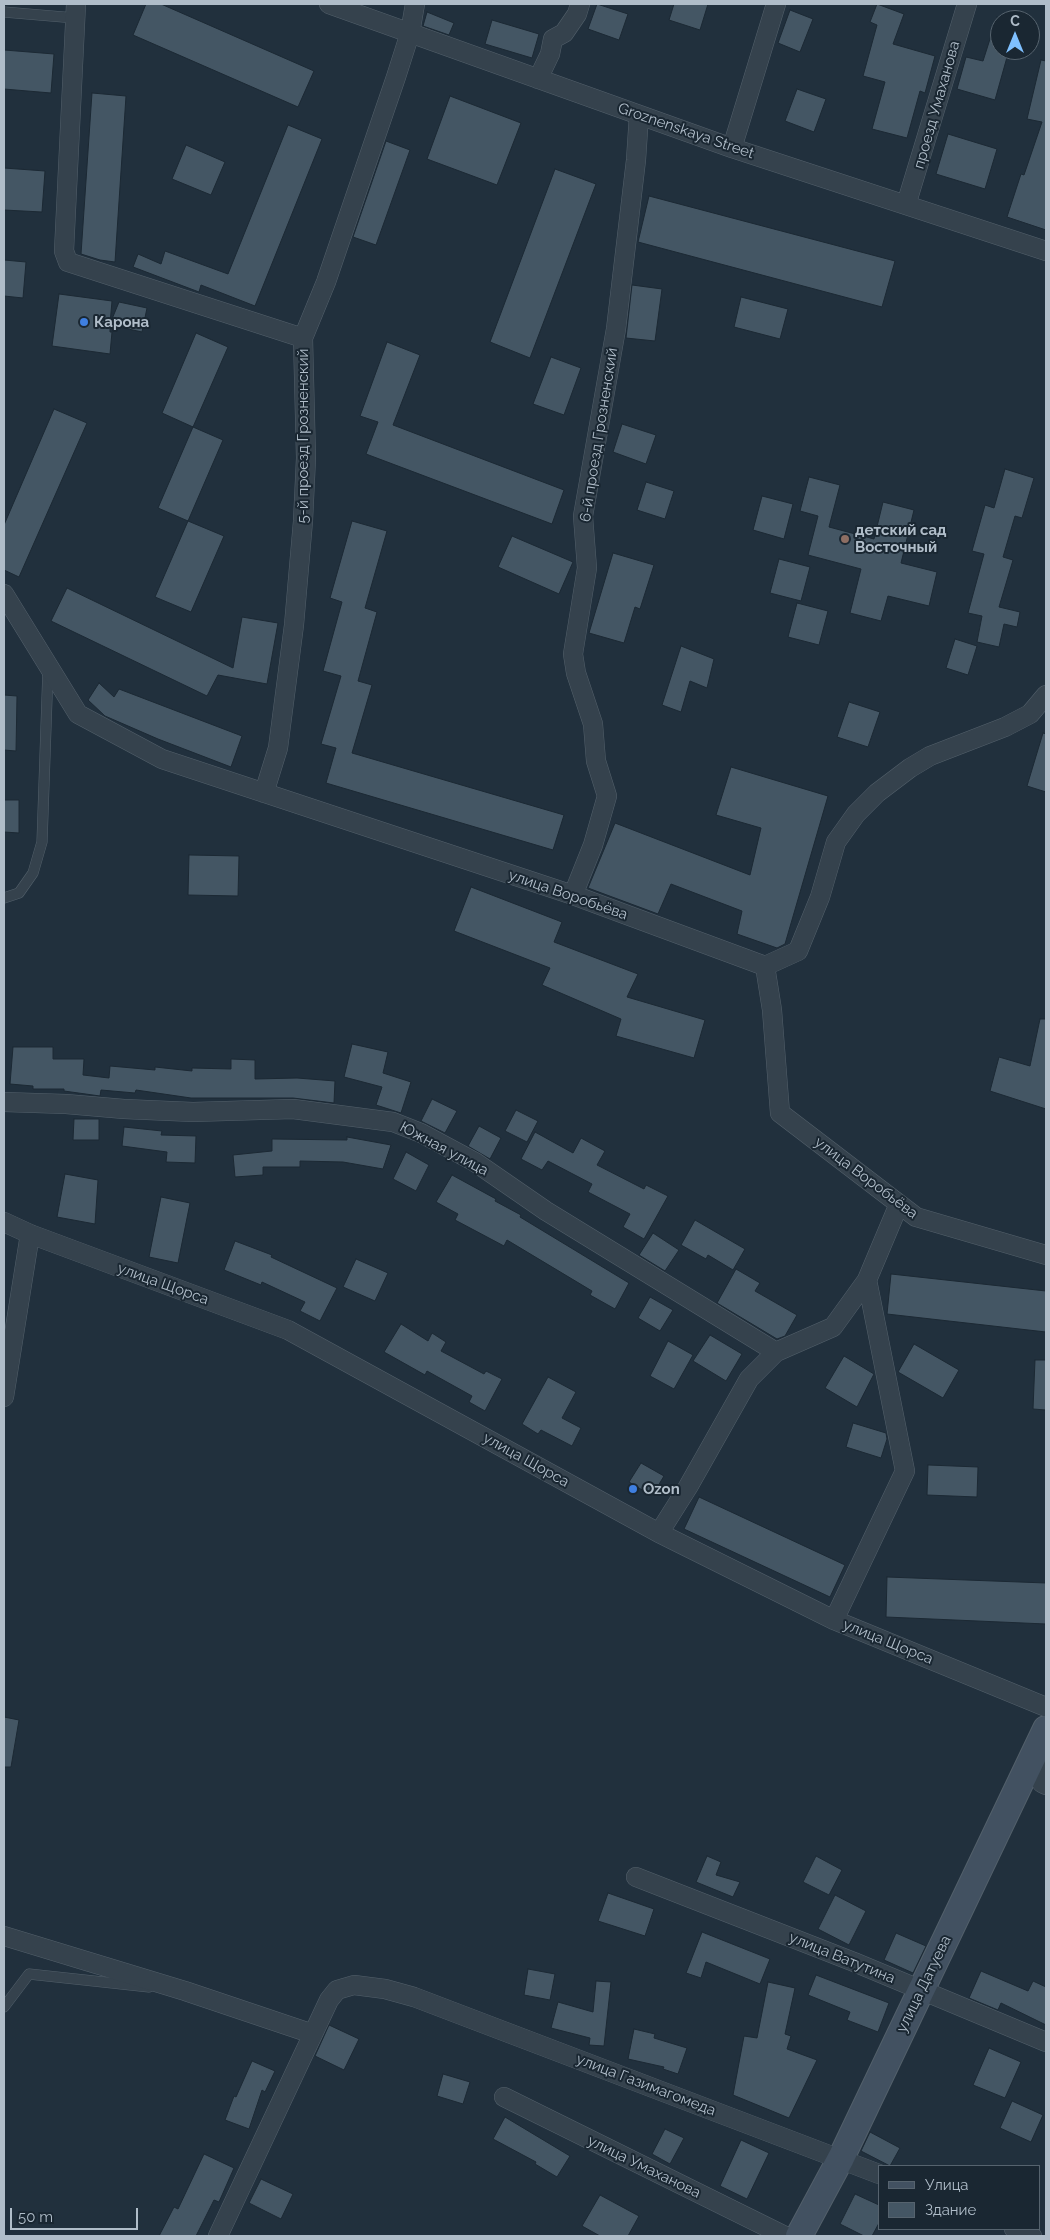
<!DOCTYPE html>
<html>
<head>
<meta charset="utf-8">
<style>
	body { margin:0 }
	#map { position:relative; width:1050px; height:2240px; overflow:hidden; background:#21303d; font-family:Raleway,sans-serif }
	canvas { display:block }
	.frame { position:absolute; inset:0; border:5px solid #b0bdc9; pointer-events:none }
	.legend { position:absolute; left:878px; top:2165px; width:162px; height:65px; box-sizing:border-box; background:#1a2732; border:1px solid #56636e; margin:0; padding:6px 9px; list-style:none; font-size:15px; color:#b0bdc9 }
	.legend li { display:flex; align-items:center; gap:10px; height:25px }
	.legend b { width:25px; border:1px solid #56636e }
	.north { position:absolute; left:990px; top:10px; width:50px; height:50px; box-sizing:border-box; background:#1a2732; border:1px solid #56636e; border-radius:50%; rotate:0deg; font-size:14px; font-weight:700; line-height:20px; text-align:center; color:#b0bdc9 }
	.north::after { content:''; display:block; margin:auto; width:18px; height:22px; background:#7fc0ff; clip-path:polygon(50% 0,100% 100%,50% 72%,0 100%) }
	.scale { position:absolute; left:10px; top:2208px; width:128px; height:22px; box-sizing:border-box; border:2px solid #b0bdc9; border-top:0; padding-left:6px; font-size:15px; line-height:18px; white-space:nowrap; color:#b0bdc9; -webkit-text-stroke:4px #1a2732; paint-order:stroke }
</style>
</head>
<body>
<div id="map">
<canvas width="1050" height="2240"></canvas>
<div class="frame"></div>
<ul class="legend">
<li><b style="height:6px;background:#425161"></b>Улица</li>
<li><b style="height:14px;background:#445664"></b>Здание</li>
</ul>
<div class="north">С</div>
<div class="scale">50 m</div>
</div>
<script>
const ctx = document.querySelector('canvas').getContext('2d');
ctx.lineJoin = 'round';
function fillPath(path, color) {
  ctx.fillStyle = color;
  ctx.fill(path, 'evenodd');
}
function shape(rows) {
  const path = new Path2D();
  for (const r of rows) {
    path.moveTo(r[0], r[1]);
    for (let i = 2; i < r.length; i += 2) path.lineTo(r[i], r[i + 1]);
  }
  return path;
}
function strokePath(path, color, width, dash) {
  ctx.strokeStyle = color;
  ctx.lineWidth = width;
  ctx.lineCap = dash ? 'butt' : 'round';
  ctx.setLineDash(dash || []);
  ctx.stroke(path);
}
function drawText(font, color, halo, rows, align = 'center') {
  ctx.font = font + ' Raleway,sans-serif';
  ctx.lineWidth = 4;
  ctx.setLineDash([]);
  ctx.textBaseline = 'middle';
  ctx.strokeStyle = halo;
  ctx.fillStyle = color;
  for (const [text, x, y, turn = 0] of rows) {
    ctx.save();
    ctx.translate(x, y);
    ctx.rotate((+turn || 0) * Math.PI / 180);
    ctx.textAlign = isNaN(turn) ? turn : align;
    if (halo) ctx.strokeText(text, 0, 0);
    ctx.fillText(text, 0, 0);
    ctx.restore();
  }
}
const building = shape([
	[146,4,161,4,314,71,298,107,133,35,146,4],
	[597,4,628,14,619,40,588,29,597,4],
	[674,4,708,4,700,30,669,20,674,4],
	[877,4,904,14,893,44,935,56,925,93,920,91,907,138,872,129,885,82,863,76,877,25,870,22,877,4],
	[790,10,813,19,800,52,778,43,790,10],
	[427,12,454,23,449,35,423,26,427,12],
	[997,17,1000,18,1000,50,1009,50,995,100,957,89,966,57,983,61,997,17],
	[492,20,539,34,532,58,485,44,492,20],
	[4,50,54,54,51,93,4,89,4,50],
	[1041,60,1046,61,1046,230,1007,217,1021,174,1024,175,1042,122,1027,119,1041,60],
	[797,89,826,99,814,132,785,121,797,89],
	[92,93,126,96,115,262,100,260,81,254,92,93],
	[450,96,521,123,497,185,427,159,450,96],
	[288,125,322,139,255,306,201,285,199,292,133,267,138,254,161,264,165,251,228,274,288,125],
	[948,134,997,149,985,189,936,174,948,134],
	[386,141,410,150,376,245,353,237,386,141],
	[186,145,225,162,211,195,172,179,186,145],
	[4,168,45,171,42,212,4,210,4,168],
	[555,169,596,184,530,358,490,342,555,169],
	[649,196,895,261,882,307,638,242,649,196],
	[4,260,26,262,23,298,4,296,4,260],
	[632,285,662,289,655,341,626,338,632,285],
	[59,294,112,301,110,324,119,302,147,308,142,332,110,325,110,332,112,332,110,354,52,346,59,294],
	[741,297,788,309,780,339,734,327,741,297],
	[196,333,228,347,193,427,162,413,196,333],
	[387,342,420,355,393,425,564,490,552,524,366,454,378,422,360,416,387,342],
	[551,357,581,368,564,415,533,404,551,357],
	[54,409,87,423,19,577,4,570,4,525,54,409],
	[622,424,656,435,646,464,613,452,622,424],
	[193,427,223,440,188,521,158,508,193,427],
	[1005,469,1034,478,1022,518,1015,516,1003,557,1013,560,999,607,1020,612,1017,627,1004,624,999,647,977,642,982,616,968,613,984,554,972,551,985,505,994,508,1005,469],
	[809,477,840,485,829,527,874,539,883,502,914,510,901,563,937,572,929,606,888,596,881,621,850,613,861,569,808,555,818,516,800,511,809,477],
	[646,482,674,491,665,519,637,510,646,482],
	[762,496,793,504,784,539,753,530,762,496],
	[188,521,224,536,191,612,155,597,188,521],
	[352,521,387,531,365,608,377,612,358,681,372,685,352,753,564,815,553,850,326,783,336,748,321,744,341,676,323,671,342,602,330,598,352,521],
	[512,536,573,562,559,594,498,567,512,536],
	[613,553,654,565,640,609,635,607,624,643,589,633,613,553],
	[779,559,810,567,801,601,770,593,779,559],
	[67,588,233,668,242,617,278,623,267,684,218,675,207,696,51,621,67,588],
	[797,603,828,611,819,645,788,637,797,603],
	[955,639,977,646,968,675,946,668,955,639],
	[681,646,714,659,707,688,690,681,681,712,662,705,681,646],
	[99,683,114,697,119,689,242,736,231,767,158,739,105,716,88,700,99,683],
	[4,695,17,696,16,751,4,750,4,695],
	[849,702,880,712,868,747,837,737,849,702],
	[1043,733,1046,734,1046,792,1027,786,1043,733],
	[731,767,828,796,785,944,777,948,737,934,742,911,671,884,658,914,588,888,615,823,750,875,761,828,716,815,731,767],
	[4,800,19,800,19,833,4,832,4,800],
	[189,855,239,856,238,896,188,895,189,855],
	[471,887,562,922,554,942,638,974,627,997,705,1020,694,1058,616,1036,621,1019,542,985,550,968,454,931,471,887],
	[1040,1019,1046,1019,1046,1109,990,1091,999,1057,1030,1066,1040,1019],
	[352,1044,388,1052,383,1073,411,1082,401,1113,376,1105,382,1087,344,1077,352,1044],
	[13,1047,53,1047,53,1059,84,1059,83,1075,109,1078,110,1066,155,1070,155,1067,192,1071,192,1068,231,1069,231,1059,255,1060,255,1079,297,1078,335,1081,334,1103,293,1098,191,1098,136,1090,135,1093,101,1090,100,1096,64,1091,64,1089,33,1089,33,1086,10,1084,13,1047],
	[432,1099,457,1111,445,1133,421,1121,432,1099],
	[516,1110,538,1121,527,1142,505,1131,516,1110],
	[74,1119,99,1119,99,1140,73,1140,74,1119],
	[479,1126,501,1138,490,1159,468,1146,479,1126],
	[124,1127,162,1131,161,1135,196,1136,195,1163,166,1162,167,1152,122,1146,124,1127],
	[535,1132,573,1153,581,1138,605,1151,597,1165,644,1189,646,1185,668,1196,644,1239,623,1227,630,1214,588,1192,592,1184,548,1161,542,1170,521,1159,535,1132],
	[347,1137,391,1145,383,1169,343,1162,300,1161,300,1167,263,1167,263,1175,235,1177,233,1155,272,1151,272,1139,347,1140,347,1137],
	[406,1152,429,1165,416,1191,393,1179,406,1152],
	[65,1174,98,1180,95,1224,57,1217,65,1174],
	[452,1175,496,1199,495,1201,521,1215,520,1217,629,1283,615,1309,590,1295,592,1291,507,1240,504,1246,455,1220,458,1214,436,1202,452,1175],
	[161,1197,190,1203,178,1263,149,1257,161,1197],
	[695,1220,745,1249,733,1270,708,1255,706,1259,681,1245,695,1220],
	[653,1233,679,1250,665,1271,639,1255,653,1233],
	[235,1241,272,1255,271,1257,337,1288,320,1321,300,1311,305,1302,262,1282,261,1285,224,1270,235,1241],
	[356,1259,388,1273,375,1301,343,1287,356,1259],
	[736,1269,760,1283,755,1291,797,1315,785,1336,777,1339,717,1303,736,1269],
	[891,1274,1046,1291,1046,1332,887,1314,891,1274],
	[650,1297,673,1310,660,1331,638,1318,650,1297],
	[401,1324,428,1341,432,1333,446,1342,441,1351,484,1374,486,1371,502,1379,485,1411,469,1402,472,1396,427,1371,425,1375,384,1352,401,1324],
	[710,1335,742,1354,726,1381,693,1361,710,1335],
	[668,1341,693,1355,674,1389,650,1376,668,1341],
	[914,1344,959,1370,943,1398,898,1372,914,1344],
	[844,1356,874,1374,857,1407,825,1388,844,1356],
	[1035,1360,1046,1360,1046,1410,1033,1409,1035,1360],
	[548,1377,576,1392,562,1418,581,1428,572,1446,541,1430,538,1434,522,1424,548,1377],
	[853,1423,886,1433,887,1439,881,1458,846,1447,853,1423],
	[641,1463,664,1476,652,1496,629,1482,641,1463],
	[928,1465,978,1467,977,1497,927,1495,928,1465],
	[699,1497,845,1565,830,1597,684,1529,699,1497],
	[887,1577,1046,1583,1046,1624,886,1617,887,1577],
	[4,1717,19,1720,11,1767,4,1767,4,1717],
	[707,1856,721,1862,716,1875,740,1882,733,1897,696,1882,707,1856],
	[816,1856,842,1870,829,1895,803,1882,816,1856],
	[608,1893,654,1909,645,1936,598,1921,608,1893],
	[835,1895,866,1911,849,1945,818,1929,835,1895],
	[702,1932,770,1959,760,1984,706,1962,701,1978,686,1973,702,1932],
	[896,1933,926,1946,913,1973,884,1960,896,1933],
	[528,1969,555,1974,550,2000,524,1995,528,1969],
	[981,1971,1028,1991,1033,1981,1046,1987,1046,2025,1001,2003,998,2010,969,1998,981,1971],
	[816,1975,889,2003,878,2032,847,2020,850,2012,808,1995,816,1975],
	[596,1981,611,1982,604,2046,589,2045,590,2038,551,2028,558,2002,593,2012,596,1981],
	[768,1982,795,1988,785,2034,791,2036,787,2049,817,2060,789,2118,733,2095,744,2036,757,2038,768,1982],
	[329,2025,359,2039,344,2070,315,2056,329,2025],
	[634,2029,655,2034,654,2038,687,2048,678,2074,663,2069,664,2067,628,2059,634,2029],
	[989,2048,1021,2062,1005,2098,973,2085,989,2048],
	[252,2061,275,2071,265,2092,262,2090,249,2129,225,2120,234,2096,236,2097,252,2061],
	[443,2074,470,2082,463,2104,437,2096,443,2074],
	[1012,2101,1043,2115,1031,2142,1000,2128,1012,2101],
	[505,2117,570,2156,557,2177,535,2164,536,2162,493,2139,505,2117],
	[665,2129,684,2138,670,2164,652,2154,665,2129],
	[870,2132,900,2148,890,2166,861,2151,870,2132],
	[741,2140,769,2153,747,2199,720,2186,741,2140],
	[204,2154,234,2168,219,2202,214,2200,196,2236,159,2236,174,2207,178,2209,204,2154],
	[261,2179,293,2194,281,2219,249,2203,261,2179],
	[855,2194,879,2205,879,2223,872,2236,864,2236,840,2224,855,2194],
	[600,2195,639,2216,628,2236,600,2236,582,2226,600,2195]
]);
fillPath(building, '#445664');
strokePath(building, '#1c2934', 1);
const lane = shape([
	[4,12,75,18],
	[4,898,19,893,33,873,42,842,48,669],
	[4,2007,29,1974,149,1987]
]);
const street = shape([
	[76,4,64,251,68,262,303,338],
	[329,4,732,148,1046,251],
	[538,79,550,54,553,39,564,33,577,14,580,4],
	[732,148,776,4],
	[906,205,967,4],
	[4,594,78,714,162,759,573,895,765,966,772,1010,780,1113,916,1217,1046,1255],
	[264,793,278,748,294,625,303,521,306,458,303,338,326,282,396,77,410,33,415,4],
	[573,895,593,845,607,796,596,761,593,724,576,673,573,654,587,568,583,516,616,329,636,160,639,115],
	[765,966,798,951,820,897,836,842,856,814,877,793,910,768,930,756,1005,727,1030,714,1046,695],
	[4,1102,66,1104,124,1109,193,1112,293,1109,393,1122,421,1133,475,1162,546,1211,776,1352],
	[4,1222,30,1234,288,1330,659,1533,834,1620,1046,1707],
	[4,1397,30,1234],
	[659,1533,688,1487,749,1379,776,1352,833,1327,867,1280,899,1204],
	[834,1620,905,1471,867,1280],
	[1046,1759,1042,1783,1046,1785],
	[636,1877,854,1962,1046,2042],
	[4,1936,185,1991,313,2034],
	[504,2097,785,2236],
	[1014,2229,1032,2236],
	[218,2236,329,2000,337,1990,354,1985,385,1989,414,1997,879,2174]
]);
const secondary = shape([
	[799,2236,841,2158,1046,1729]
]);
strokePath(lane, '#53606b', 11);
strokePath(street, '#53606b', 20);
strokePath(secondary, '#53606b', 28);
strokePath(lane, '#35424d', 10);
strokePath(street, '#35424d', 19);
strokePath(secondary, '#425161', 26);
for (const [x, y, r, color] of [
	[84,322,5,"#3f7fe0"],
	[845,539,5,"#8d6e63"],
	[633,1489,5,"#3f7fe0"]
]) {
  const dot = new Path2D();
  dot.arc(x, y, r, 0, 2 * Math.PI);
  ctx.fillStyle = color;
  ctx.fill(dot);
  strokePath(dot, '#1a2732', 2);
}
drawText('15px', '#b0bdc9', '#1a2732', [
	["проезд Умаханова",937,105,-74],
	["Groznenskaya Street",686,131,19],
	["6-й проезд Грозненский",599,435,-81],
	["5-й проезд Грозненский",303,436,-90],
	["улица Воробьёва",568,895,19],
	["Южная улица",444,1149,28],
	["улица Воробьёва",866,1178,37],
	["улица Щорса",163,1284,20],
	["улица Щорса",526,1460,29],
	["улица Щорса",888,1642,22],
	["улица Ватутина",842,1958,22],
	["улица Датуева",924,1984,-64],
	["улица Газимагомеда",646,2085,21],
	["улица Умаханова",644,2167,26]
]);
drawText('bold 15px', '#b0bdc9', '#1a2732', [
	["Карона",94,322],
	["детский сад",855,530],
	["Восточный",855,547],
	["Ozon",643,1489]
], 'left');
</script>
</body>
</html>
